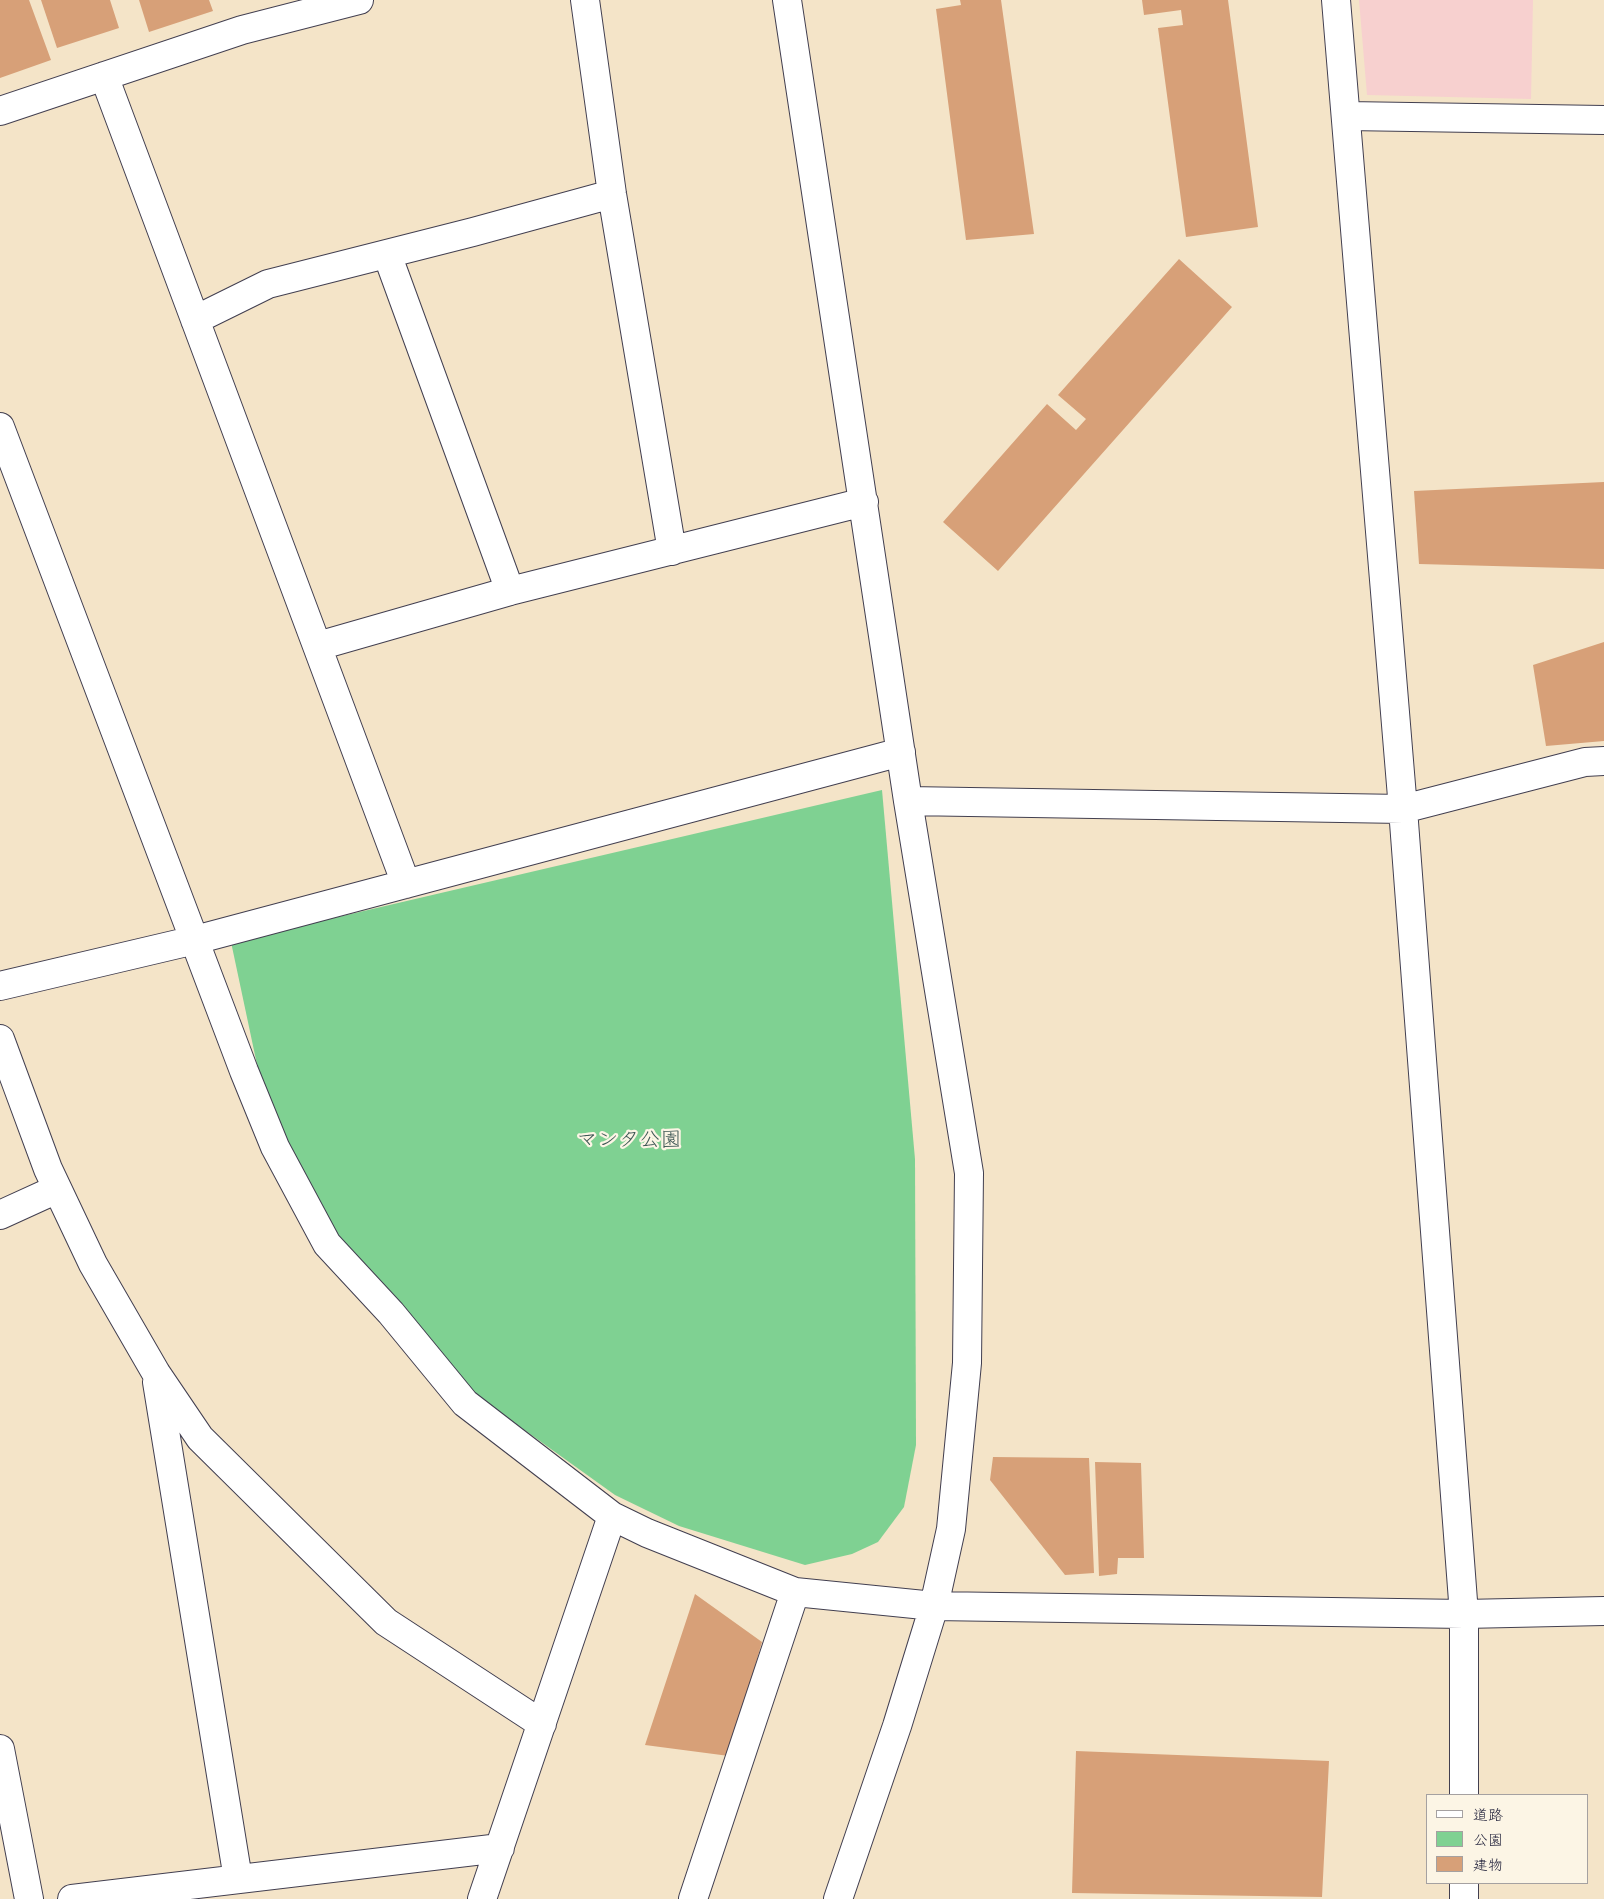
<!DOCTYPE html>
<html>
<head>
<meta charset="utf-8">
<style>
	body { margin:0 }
	#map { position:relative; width:1604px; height:1899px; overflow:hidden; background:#f4e4c8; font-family:Caveat,"Klee One",sans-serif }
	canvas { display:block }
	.legend { position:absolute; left:1426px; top:1794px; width:162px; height:90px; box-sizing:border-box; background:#fcf5e5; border:1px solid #a5a1a1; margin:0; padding:6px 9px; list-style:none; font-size:15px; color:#22223b }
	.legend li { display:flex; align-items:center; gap:10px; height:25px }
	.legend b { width:25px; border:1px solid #a5a1a1 }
</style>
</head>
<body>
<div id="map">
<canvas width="1604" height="1899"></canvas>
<ul class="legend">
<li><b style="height:6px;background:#fff"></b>道路</li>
<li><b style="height:14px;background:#7fd192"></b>公園</li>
<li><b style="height:14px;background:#d7a078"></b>建物</li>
</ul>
</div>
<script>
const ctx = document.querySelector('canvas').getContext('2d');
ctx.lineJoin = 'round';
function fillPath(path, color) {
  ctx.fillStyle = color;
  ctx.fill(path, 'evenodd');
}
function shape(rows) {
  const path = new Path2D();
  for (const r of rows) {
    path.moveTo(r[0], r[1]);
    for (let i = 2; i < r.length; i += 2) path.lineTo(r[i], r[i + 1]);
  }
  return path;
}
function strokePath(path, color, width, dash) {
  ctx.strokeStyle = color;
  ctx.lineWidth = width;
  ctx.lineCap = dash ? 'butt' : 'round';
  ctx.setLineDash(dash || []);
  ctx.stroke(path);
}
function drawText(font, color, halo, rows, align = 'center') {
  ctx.font = font + ' Caveat,"Klee One",sans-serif';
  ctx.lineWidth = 4.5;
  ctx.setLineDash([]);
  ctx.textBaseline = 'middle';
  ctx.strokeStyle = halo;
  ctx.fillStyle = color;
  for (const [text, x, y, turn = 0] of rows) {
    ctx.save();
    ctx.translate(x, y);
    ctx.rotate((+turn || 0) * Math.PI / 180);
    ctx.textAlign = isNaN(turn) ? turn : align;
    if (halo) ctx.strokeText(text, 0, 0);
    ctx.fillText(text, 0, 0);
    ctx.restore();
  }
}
fillPath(shape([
	[1359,0,1533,0,1531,99,1367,95]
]), '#f7d0cf');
fillPath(shape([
	[882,790,915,1159,916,1445,904,1507,878,1542,852,1554,805,1565,679,1526,615,1495,477,1396,334,1234,285,1140,259,1074,231,942]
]), '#7fd192');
fillPath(shape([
	[0,0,29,0,51,60,0,78],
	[41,0,110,0,119,28,57,48],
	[139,0,209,0,213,11,149,32],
	[960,0,1001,0,1034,234,966,240,936,9,961,5],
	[1142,0,1228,0,1258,227,1186,237,1158,28,1183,25,1181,10,1144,15],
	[1179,259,1232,307,998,571,943,522,1047,404,1076,430,1086,419,1058,395],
	[1604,482,1604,569,1419,564,1414,491],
	[1604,642,1604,741,1546,746,1533,665],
	[993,1457,1089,1458,1094,1573,1065,1575,990,1480],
	[1095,1462,1141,1463,1144,1558,1118,1558,1117,1574,1099,1576],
	[695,1594,762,1642,729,1756,645,1745],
	[1076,1751,1329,1761,1322,1897,1072,1893]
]), '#d7a078');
const minor = shape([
	[585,0,612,194,672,551],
	[787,0,908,801,969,1173,967,1363,951,1529,934,1606,897,1726,838,1899],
	[1336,0,1403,809,1464,1614,1464,1795],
	[104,76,406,884],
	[0,111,242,30,359,0],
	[1347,116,1604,120],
	[387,254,510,591],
	[195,320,268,284,473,232,612,194],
	[0,427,244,1071,275,1147,327,1244,391,1313,465,1403,612,1516,647,1533,795,1592,934,1606,1464,1614,1604,1611],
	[318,646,510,591,864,502],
	[908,801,1403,809,1585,762,1604,761],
	[0,986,195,940,901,752],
	[0,1039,48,1169,93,1264,156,1373,200,1438,386,1622,542,1724],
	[0,1215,57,1189],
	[157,1382,238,1879],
	[0,1749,29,1899],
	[1464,1883,1464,1899],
	[72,1899,500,1848],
	[482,1899,612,1516],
	[693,1899,795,1592]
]);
strokePath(minor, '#423f50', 30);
strokePath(minor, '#fff', 28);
drawText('21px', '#3e5755', '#fcf5e5', [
	["マンタ公園",629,1140]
]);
</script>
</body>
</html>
